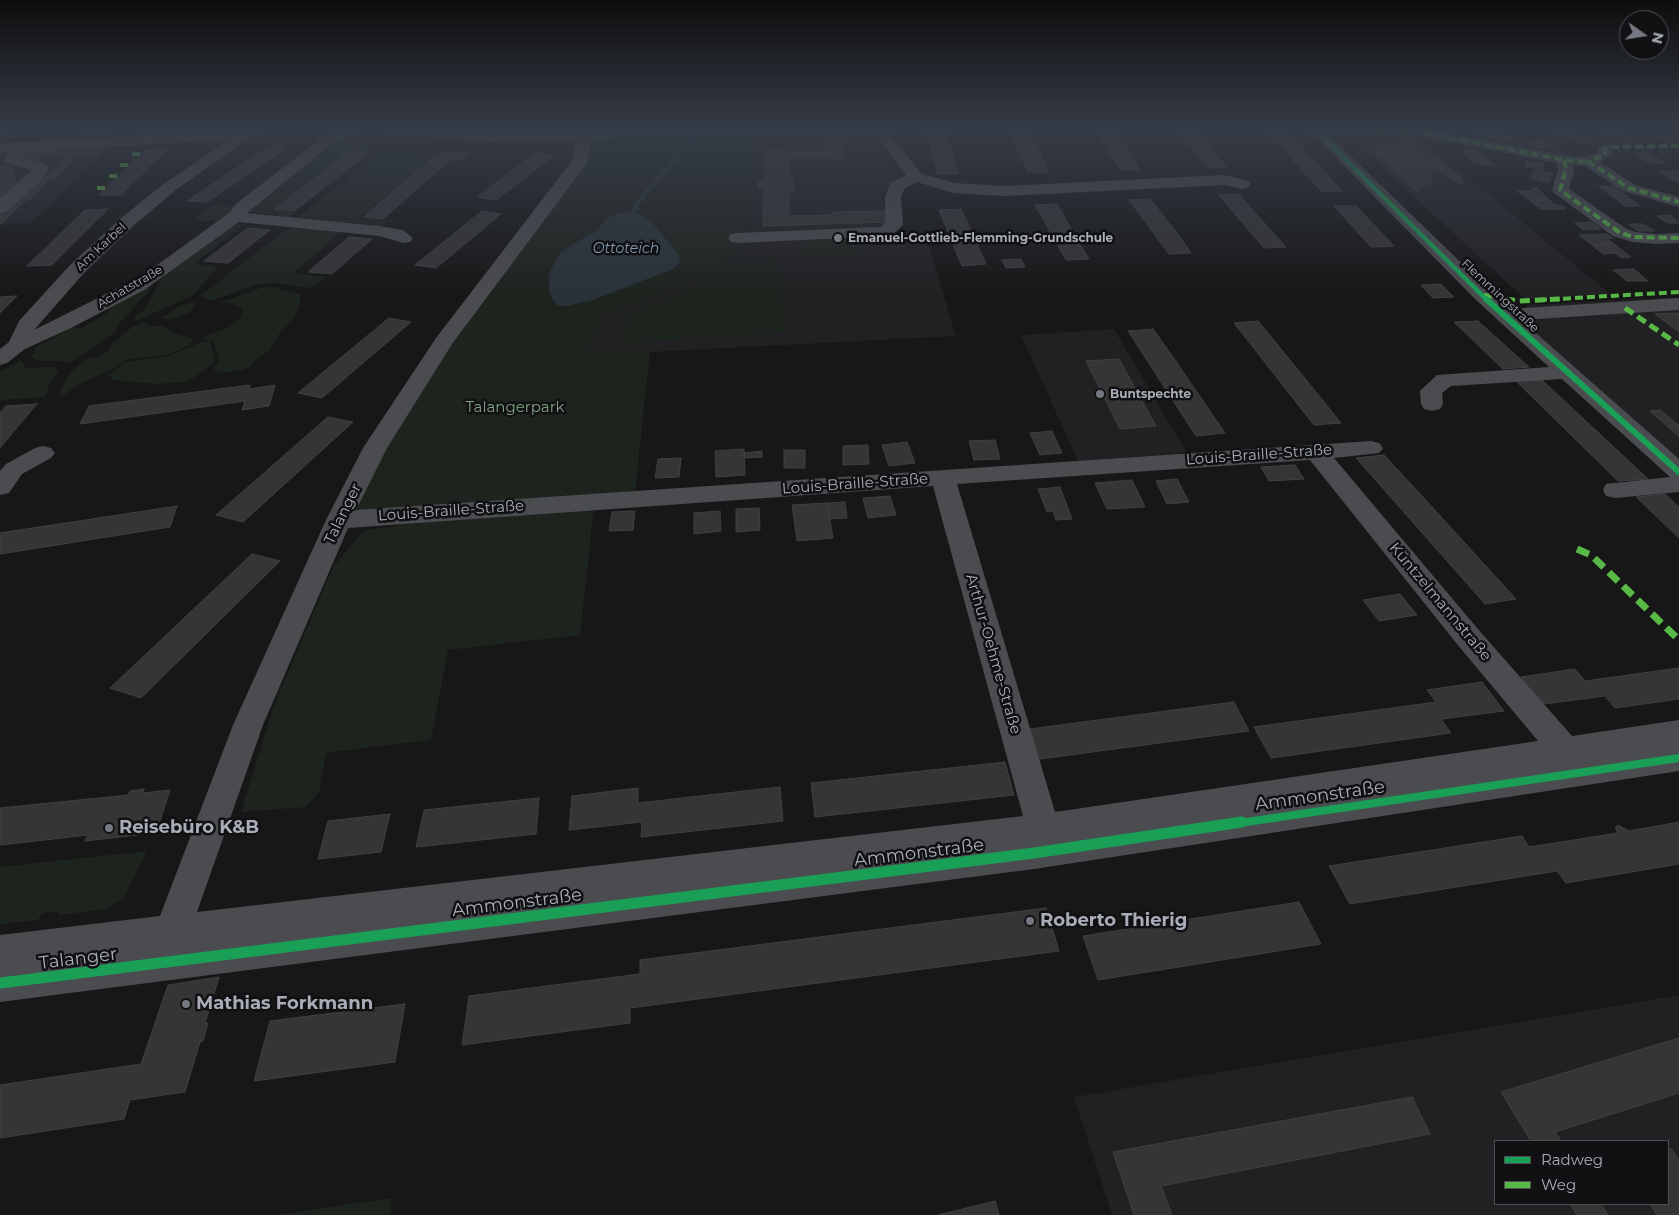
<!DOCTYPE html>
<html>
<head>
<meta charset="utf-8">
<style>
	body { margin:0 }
	#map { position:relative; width:1679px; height:1215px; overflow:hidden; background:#171717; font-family:Montserrat,sans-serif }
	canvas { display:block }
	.legend { position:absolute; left:1494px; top:1140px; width:175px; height:65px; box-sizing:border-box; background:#111113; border:1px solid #4d4f55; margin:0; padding:6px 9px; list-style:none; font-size:15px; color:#a8adb8 }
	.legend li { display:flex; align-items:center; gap:10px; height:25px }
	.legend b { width:25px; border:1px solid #4d4f55 }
	.north { position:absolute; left:1619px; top:10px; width:50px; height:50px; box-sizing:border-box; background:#111113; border:1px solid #4d4f55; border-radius:50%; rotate:103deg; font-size:14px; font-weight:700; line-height:20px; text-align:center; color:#a8adb8 }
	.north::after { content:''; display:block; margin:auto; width:18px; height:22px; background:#757880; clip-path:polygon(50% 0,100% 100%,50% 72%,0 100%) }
</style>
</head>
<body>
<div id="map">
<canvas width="1679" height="1215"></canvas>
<ul class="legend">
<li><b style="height:6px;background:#1a9f57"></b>Radweg</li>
<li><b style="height:6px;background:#58b947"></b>Weg</li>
</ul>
<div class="north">N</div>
</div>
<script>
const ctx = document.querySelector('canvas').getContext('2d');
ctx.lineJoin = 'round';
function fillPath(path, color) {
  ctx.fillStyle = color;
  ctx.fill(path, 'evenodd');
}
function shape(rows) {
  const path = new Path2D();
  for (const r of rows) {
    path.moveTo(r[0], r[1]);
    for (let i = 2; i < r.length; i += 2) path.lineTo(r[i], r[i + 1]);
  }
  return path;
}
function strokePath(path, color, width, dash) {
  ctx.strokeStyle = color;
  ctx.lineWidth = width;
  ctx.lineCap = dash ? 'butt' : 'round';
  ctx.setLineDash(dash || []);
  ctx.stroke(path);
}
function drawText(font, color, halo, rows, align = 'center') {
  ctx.font = font + ' Montserrat,sans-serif';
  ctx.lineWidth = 5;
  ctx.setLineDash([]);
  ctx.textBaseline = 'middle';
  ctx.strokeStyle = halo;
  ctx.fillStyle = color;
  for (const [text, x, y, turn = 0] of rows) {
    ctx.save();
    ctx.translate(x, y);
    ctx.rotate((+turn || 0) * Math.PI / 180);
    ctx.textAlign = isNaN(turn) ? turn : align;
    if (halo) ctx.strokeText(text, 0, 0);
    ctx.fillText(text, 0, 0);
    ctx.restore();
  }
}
fillPath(shape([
	[0,128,7,128,0,149,112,143,31,223,0,224],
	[754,128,866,128,898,174,888,193,881,193,884,208,891,208,896,234,925,233,956,336,650,352,588,350,603,314,656,295,707,273,750,241],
	[1412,131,1610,294,1525,299,1345,133],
	[1679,297,1679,472,1503,315,1533,313,1525,305],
	[1114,329,1187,453,1078,461,1021,335],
	[1679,995,1679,1215,1112,1215,1074,1097],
	[1495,1141,1668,1141,1668,1204,1495,1204]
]), '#212123');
fillPath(shape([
	[141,128,253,128,239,133,144,137,141,134],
	[710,128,754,128,750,241,708,273,656,295,603,314,588,350,650,352,635,491,344,517,379,448,588,142,594,139],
	[339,140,376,147,374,151,352,149,272,209,295,212,289,217,247,211],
	[383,151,433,156,359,218,388,220,383,226,297,218],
	[815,167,827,169,829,192,827,194,817,194,814,191,812,170],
	[214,205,236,207,222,221,195,221,195,218],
	[246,223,194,264,218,267,192,296,136,321,133,319,144,310,163,276,235,225],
	[290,227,341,232,293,273,326,277,316,285,307,288,280,283,258,284,211,301,200,296],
	[858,237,861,255,802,256,801,239],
	[777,260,785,332,623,343,628,313,671,298,713,275,730,262],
	[154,282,147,293,118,325,116,332,69,364,61,361,38,361,32,357,35,348,72,327,80,329,110,311,101,309],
	[273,287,301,295,299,308,292,321,279,334,270,350,252,363,250,367,240,371,218,373,213,368,219,362,214,342,204,339,205,336,228,328,242,317,242,309,233,304,221,302,261,288],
	[193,302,195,304,194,308,187,314,168,320,161,318,182,305],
	[146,322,148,326,164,326,172,333,193,338,191,344,169,354,127,360,107,372,83,382,59,398,62,387,72,371,85,360,100,356,108,351,112,344,132,327],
	[204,341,211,343,215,363,187,382,155,384,114,380,108,375,126,362,169,356],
	[21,360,26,368,55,367,58,372,49,385,45,397,2,400,0,402,0,371],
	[594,506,580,635,448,650,431,740,326,753,319,792,306,807,241,812,273,708,333,567,364,530,496,513],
	[147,851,124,898,106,909,58,915,59,911,42,913,38,920,0,924,0,867],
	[392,1198,390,1215,275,1215]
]), '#1d241e');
fillPath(shape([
	[633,212,642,215,654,225,680,256,679,263,673,269,593,300,567,306,558,306,552,299,549,290,549,273,561,252,598,229,607,218,619,213]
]), '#2a3239');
strokePath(shape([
	[633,212,642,197,694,138]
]), '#2a3239', 4.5);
const building = shape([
	[77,128,110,128,113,131,84,138,77,128],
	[925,128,944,128,958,174,938,174,925,128],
	[1009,128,1028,128,1049,172,1028,172,1009,128],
	[1094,128,1114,128,1141,170,1120,170,1094,128],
	[1176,128,1195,128,1226,167,1207,168,1176,128],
	[1614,128,1626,137,1618,134,1607,135,1598,129,1614,128],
	[1471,129,1514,137,1514,140,1509,139,1509,142,1483,138,1483,135,1471,133,1471,129],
	[1565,129,1577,137,1584,136,1599,144,1580,143,1568,135,1559,135,1551,130,1565,129],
	[842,130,845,158,789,157,789,177,793,177,794,192,789,192,789,216,833,215,833,212,889,211,890,222,763,226,764,188,758,189,758,185,759,181,765,181,766,149,789,149,789,152,824,152,822,131,842,130],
	[1290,135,1306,152,1342,191,1321,191,1271,136,1290,135],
	[1620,137,1634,137,1641,142,1627,142,1620,137],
	[1654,137,1668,137,1677,142,1663,142,1654,137],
	[1410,140,1431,158,1436,157,1458,176,1462,180,1462,185,1440,172,1427,171,1433,180,1416,191,1374,152,1383,153,1375,143,1402,146,1396,141,1410,140],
	[1546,140,1564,153,1558,153,1546,145,1541,145,1545,148,1534,148,1521,141,1546,140],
	[271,145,289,146,207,202,187,201,271,145],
	[71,148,67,151,101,149,97,154,78,155,55,178,51,178,31,199,27,199,0,225,0,213,40,178,45,178,67,156,16,159,25,150,71,148],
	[1467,148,1473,148,1491,163,1496,165,1475,164,1460,150,1469,150,1467,148],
	[167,149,121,195,99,195,146,150,167,149],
	[350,151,369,153,294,211,274,209,350,151],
	[445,151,469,153,461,160,451,159,383,219,363,217,432,158,437,158,445,151],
	[535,153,553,156,496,200,477,197,535,153],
	[1635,153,1650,153,1657,158,1642,158,1635,153],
	[1642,158,1657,158,1664,163,1649,163,1642,158],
	[1526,161,1544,164,1543,170,1525,166,1526,161],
	[11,165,16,183,19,182,0,199,0,188,5,184,1,185,0,168,11,165],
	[1535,170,1553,174,1549,183,1530,178,1535,170],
	[1658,171,1679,171,1679,183,1668,177,1658,171],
	[1599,186,1614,186,1627,196,1612,196,1599,186],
	[1537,188,1549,200,1529,200,1517,191,1534,191,1531,189,1537,188],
	[1239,194,1257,215,1286,247,1264,248,1219,195,1239,194],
	[1612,196,1627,196,1640,206,1625,206,1612,196],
	[1150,199,1177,233,1191,253,1169,254,1129,200,1150,199],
	[1529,200,1549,200,1556,205,1561,205,1566,209,1541,209,1529,200],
	[1057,204,1077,239,1089,259,1066,260,1035,205,1057,204],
	[1334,206,1356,206,1394,246,1371,247,1334,206],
	[108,209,52,265,27,266,85,210,108,209],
	[961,209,977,244,986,264,962,266,939,210,961,209],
	[482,211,501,214,436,268,415,265,482,211],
	[1670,215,1679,223,1667,223,1657,216,1670,215],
	[1592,222,1601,229,1583,230,1575,223,1592,222],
	[1628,224,1644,224,1655,231,1638,231,1628,224],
	[248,228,270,230,228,263,204,261,248,228],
	[1607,234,1613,238,1607,239,1614,244,1592,245,1579,235,1607,234],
	[349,237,372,239,332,274,308,272,349,237],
	[1614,244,1631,257,1621,258,1616,253,1603,254,1592,245,1614,244],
	[1021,259,1025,267,1006,268,1002,260,1021,259],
	[1634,269,1648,281,1627,281,1613,270,1634,269],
	[1441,284,1454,297,1433,298,1421,285,1441,284],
	[17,296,0,313,0,297,17,296],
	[1679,313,1679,332,1655,314,1679,313],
	[389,318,411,322,322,398,298,393,389,318],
	[1258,321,1299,371,1341,423,1314,425,1234,323,1258,321],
	[1478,321,1490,332,1529,367,1503,369,1454,322,1478,321],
	[1153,329,1175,360,1225,433,1196,436,1128,331,1153,329],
	[1119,359,1156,426,1120,429,1086,361,1119,359],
	[1542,380,1648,479,1618,481,1516,381,1542,380],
	[250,385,249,389,275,385,269,406,242,410,245,401,80,424,89,406,250,385],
	[37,404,25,418,0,448,0,413,6,406,37,404],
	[1660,410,1678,425,1667,426,1650,411,1660,410],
	[328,417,353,422,243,522,216,515,328,417],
	[1678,425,1679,426,1679,437,1667,426,1678,425],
	[1052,431,1062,453,1040,455,1030,433,1052,431],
	[995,440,1000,459,974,460,969,441,995,440],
	[907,442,915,463,889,466,882,445,907,442],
	[868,445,869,464,843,465,843,446,868,445],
	[744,449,745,475,716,477,715,451,744,449],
	[784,450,805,450,805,468,784,468,784,450],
	[762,451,762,457,745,458,744,453,762,451],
	[1384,455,1423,497,1516,599,1485,604,1356,458,1384,455],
	[681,458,679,477,655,478,658,459,681,458],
	[1295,465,1304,479,1269,481,1261,467,1295,465],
	[1177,479,1189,502,1167,504,1156,481,1177,479],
	[1132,480,1145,507,1107,509,1095,483,1132,480],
	[1060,487,1072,519,1056,520,1053,511,1047,512,1038,489,1060,487],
	[1665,494,1679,507,1679,538,1636,497,1665,494],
	[890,496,896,515,868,518,863,498,890,496],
	[845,502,847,518,829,519,827,503,845,502],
	[827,503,833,538,797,541,792,505,827,503],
	[177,506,170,527,0,554,0,533,177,506],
	[759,508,760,530,736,532,736,509,759,508],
	[635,511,633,530,609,531,612,512,635,511],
	[720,511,721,531,694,534,694,513,720,511],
	[252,554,280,561,141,698,110,688,252,554],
	[1400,594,1417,615,1379,621,1363,600,1400,594],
	[1679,668,1679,699,1615,708,1605,696,1544,704,1521,677,1575,669,1585,681,1679,668],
	[1482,682,1504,711,1441,719,1451,733,1271,758,1254,727,1436,702,1427,690,1482,682],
	[1234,702,1249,731,1040,759,1030,729,1234,702],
	[1005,762,1014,795,815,817,811,783,1005,762],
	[780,787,783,821,641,837,642,822,569,830,572,796,638,788,638,803,780,787],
	[144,789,143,793,170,790,156,833,85,841,88,835,0,845,0,808,128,795,130,791,144,789],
	[539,798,536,834,416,847,424,810,539,798],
	[390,814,381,852,318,859,328,821,390,814],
	[1679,822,1679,864,1566,883,1557,871,1350,904,1329,866,1522,836,1529,847,1618,833,1615,828,1618,825,1629,831,1679,822],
	[1299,902,1321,944,1098,980,1083,936,1299,902],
	[1046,908,1059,951,630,1008,630,1023,462,1045,469,996,640,974,640,960,1046,908],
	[219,977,205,1023,208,1023,203,1041,200,1042,185,1092,130,1100,124,1119,0,1138,0,1085,141,1064,168,985,219,977],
	[405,1004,395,1062,254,1081,270,1021,405,1004],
	[1679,1038,1679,1093,1555,1132,1561,1141,1531,1141,1501,1092,1679,1038],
	[1412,1097,1430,1134,1161,1186,1172,1215,1134,1215,1113,1152,1412,1097],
	[1671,1149,1679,1160,1679,1215,1657,1215,1650,1204,1668,1204,1668,1150,1671,1149],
	[995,1201,999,1215,938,1215,995,1201],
	[1570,1204,1601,1204,1608,1215,1577,1215,1570,1204]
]);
fillPath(building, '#353536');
strokePath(building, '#3f4043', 1);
fillPath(shape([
	[248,128,264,128,177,189,133,226,84,273,34,330,130,282,160,263,229,213,237,203,323,137,341,128,358,128,356,131,333,143,247,213,379,226,403,230,413,238,410,242,404,243,379,236,239,222,144,290,71,328,25,349,7,363,0,365,0,349,9,342,19,321,70,265,121,218,165,183,229,140,25,151,21,157,42,162,49,169,40,181,6,212,0,213,0,199,32,170,7,163,4,160,9,152,0,153,0,143,243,131,248,128],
	[386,128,422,128,489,134,586,132,632,128,685,128,683,131,678,132,592,140,587,163,452,344,387,448,356,510,1371,441,1379,443,1383,448,1379,453,1334,458,1477,628,1572,736,1679,720,1679,771,1034,869,0,1002,0,935,160,916,233,725,326,520,363,448,436,338,571,162,577,141,489,142,411,135,388,131,386,128],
	[1310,460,1457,644,1538,741,1055,812,957,484,1310,460],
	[933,486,1023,816,197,912,263,725,348,528,933,486],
	[870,128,884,128,922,174,955,183,1004,186,1224,175,1249,181,1251,184,1249,187,1243,189,1224,185,1004,196,954,193,917,182,905,188,901,197,903,225,891,236,737,243,731,242,728,238,731,234,737,233,881,227,885,223,885,197,890,185,892,182,906,175,870,128],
	[1265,128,1279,128,1280,129,1278,132,1273,133,1268,132,1265,128],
	[1307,128,1420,128,1564,155,1587,157,1597,152,1600,146,1605,144,1610,146,1613,154,1600,162,1635,185,1679,197,1679,207,1623,191,1585,166,1573,165,1574,169,1569,189,1625,228,1635,232,1656,234,1679,233,1679,243,1656,244,1633,242,1613,236,1554,193,1552,190,1558,169,1557,163,1420,136,1329,135,1509,309,1679,298,1679,310,1521,320,1679,459,1679,492,1615,498,1606,496,1603,490,1606,484,1670,477,1562,379,1451,386,1442,393,1443,404,1440,409,1432,411,1424,409,1421,404,1420,391,1437,375,1549,367,1475,299,1307,128],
	[43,446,51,448,55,453,51,458,22,474,9,493,0,495,0,471,6,464,35,448,43,446]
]), '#4b4c50');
strokePath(shape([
	[1317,130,1420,132,1564,160,1589,162],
	[0,133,4,128],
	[1679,146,1609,147,1605,149,1605,154,1589,162,1629,188,1679,202],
	[132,154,143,154],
	[1564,160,1566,169,1560,190,1619,232,1633,237,1679,238],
	[120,165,131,165],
	[109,176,120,176],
	[97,188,108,188],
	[1484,295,1512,300],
	[1539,300,1679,292]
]), '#58b947', 4, [8, 4]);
strokePath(shape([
	[1505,299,1519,301,1561,299],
	[1625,308,1679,345]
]), '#58b947', 5, [10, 5]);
strokePath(shape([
	[1577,549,1591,555,1679,640]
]), '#58b947', 7, [13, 7]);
strokePath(shape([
	[1314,128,1487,300]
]), '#1a9f57', 4.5);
strokePath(shape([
	[1486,299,1679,472]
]), '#1a9f57', 6);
strokePath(shape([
	[1233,824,1679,758]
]), '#1a9f57', 8);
strokePath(shape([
	[0,983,1034,853,1242,822]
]), '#1a9f57', 11);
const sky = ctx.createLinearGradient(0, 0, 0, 298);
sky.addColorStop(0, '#0d0d0d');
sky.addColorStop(0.43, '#363c47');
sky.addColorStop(1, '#363c4700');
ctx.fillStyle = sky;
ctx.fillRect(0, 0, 1679, 298);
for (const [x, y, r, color] of [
	[838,238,5,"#757880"],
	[1100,394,5,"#757880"],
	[109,828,5,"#757880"],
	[1030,921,5,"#757880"],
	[186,1004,5,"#757880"]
]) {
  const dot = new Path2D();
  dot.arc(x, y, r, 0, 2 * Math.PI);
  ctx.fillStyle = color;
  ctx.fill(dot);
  strokePath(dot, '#111113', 2);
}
drawText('bold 12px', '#a8adb8', '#111113', [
	["Emanuel-Gottlieb-Flemming-Grundschule",848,238],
	["Buntspechte",1110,394]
], 'left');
drawText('12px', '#a8adb8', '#111113', [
	["Am Karbel",101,247,-43],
	["Achatstraße",130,287,-30],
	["Flemmingstraße",1500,296,43]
]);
drawText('italic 14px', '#7f9bb3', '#111113', [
	["Ottoteich",626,249]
]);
drawText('15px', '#7fa381', '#111113', [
	["Talangerpark",515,408]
]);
drawText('15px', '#a8adb8', '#111113', [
	["Louis-Braille-Straße",1259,455,-4],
	["Louis-Braille-Straße",855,484,-4],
	["Louis-Braille-Straße",451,511,-4],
	["Talanger",343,514,-64],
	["Küntzelmannstraße",1440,602,50],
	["Arthur-Oehme-Straße",993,654,74]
]);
drawText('18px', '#a8adb8', '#111113', [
	["Ammonstraße",1320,796,-8],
	["Ammonstraße",919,853,-7],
	["Ammonstraße",517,903,-7],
	["Talanger",78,959,-7]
]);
drawText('bold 18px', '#a8adb8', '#111113', [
	["Reisebüro K&B",119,828],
	["Roberto Thierig",1040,921],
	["Mathias Forkmann",196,1004]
], 'left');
</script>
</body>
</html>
